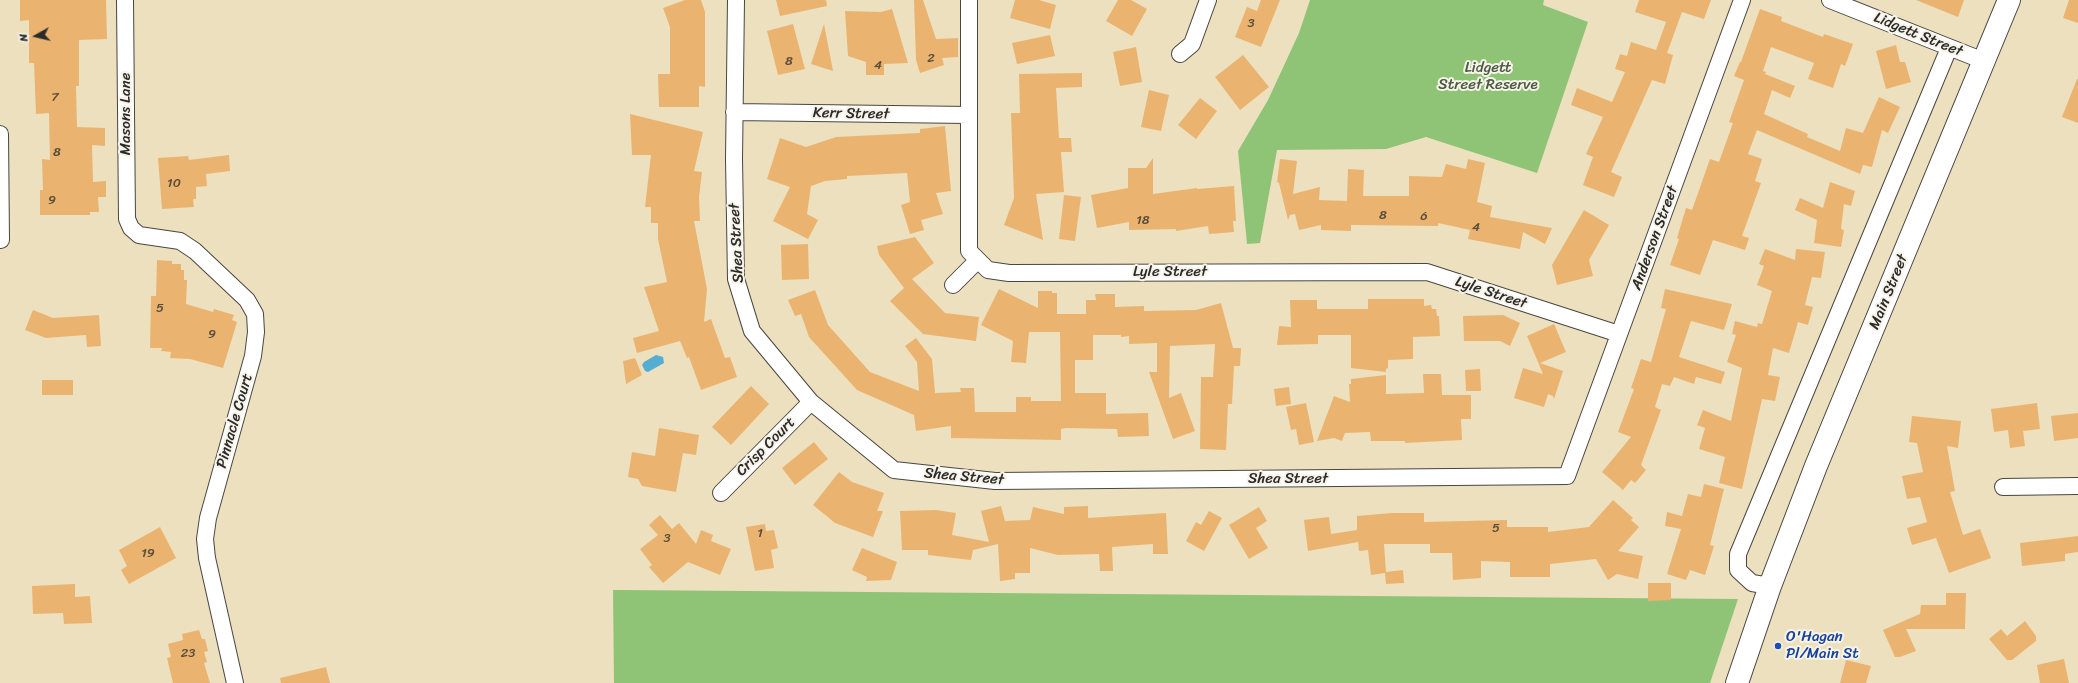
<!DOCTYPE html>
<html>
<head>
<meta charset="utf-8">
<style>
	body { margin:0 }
	#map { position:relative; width:2078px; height:683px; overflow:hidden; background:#ece0bf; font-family:Sriracha,sans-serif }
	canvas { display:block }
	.north { position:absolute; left:16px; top:16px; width:40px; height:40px; -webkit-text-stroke:3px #f7f3e8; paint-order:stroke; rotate:262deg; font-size:11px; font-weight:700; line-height:16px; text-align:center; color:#2b2b2b }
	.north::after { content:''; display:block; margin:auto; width:14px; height:18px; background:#2b2b2b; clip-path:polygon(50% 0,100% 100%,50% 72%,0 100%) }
</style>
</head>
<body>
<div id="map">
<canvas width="2078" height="683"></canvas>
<div class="north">N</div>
</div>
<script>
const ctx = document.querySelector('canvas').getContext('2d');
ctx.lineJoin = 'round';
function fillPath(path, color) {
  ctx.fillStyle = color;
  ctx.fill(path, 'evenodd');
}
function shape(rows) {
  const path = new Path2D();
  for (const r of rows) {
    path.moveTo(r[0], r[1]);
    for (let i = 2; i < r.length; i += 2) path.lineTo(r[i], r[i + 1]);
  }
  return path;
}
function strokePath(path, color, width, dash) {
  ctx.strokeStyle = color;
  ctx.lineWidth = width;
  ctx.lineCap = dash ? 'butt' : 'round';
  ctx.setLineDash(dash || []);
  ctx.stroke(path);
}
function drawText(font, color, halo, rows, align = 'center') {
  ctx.font = font + ' Sriracha,sans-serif';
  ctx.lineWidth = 4;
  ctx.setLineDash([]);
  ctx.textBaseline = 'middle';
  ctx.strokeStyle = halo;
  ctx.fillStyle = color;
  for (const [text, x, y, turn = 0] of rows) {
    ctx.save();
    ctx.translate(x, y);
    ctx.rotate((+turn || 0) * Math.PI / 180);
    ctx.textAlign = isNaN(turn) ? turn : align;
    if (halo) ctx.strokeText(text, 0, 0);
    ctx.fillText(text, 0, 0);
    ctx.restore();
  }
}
fillPath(shape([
	[1310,0,1544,0,1543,5,1588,22,1537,173,1426,137,1386,149,1277,150,1260,243,1247,244,1238,151,1268,100,1299,33],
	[613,590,622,590,1738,599,1710,683,614,683]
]), '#8fc477');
fillPath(shape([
	[656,355,663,357,664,363,648,372,645,371,642,365,644,362]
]), '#55aed2');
fillPath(shape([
	[20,0,106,0,107,39,79,40,79,86,76,86,77,127,105,128,105,146,92,145,93,182,106,181,106,197,98,197,99,212,90,212,90,215,40,215,40,190,43,190,42,159,50,160,49,113,36,114,34,63,29,63,29,20,20,21],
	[685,0,701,0,705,12,705,87,699,86,699,107,659,107,658,74,670,74,670,27,663,8],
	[776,0,826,0,827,6,780,16],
	[914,0,923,0,936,39,958,38,958,57,942,58,944,65,920,73,916,60],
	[1015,0,1039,0,1056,5,1050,29,1010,18],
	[1118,0,1131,0,1147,9,1132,36,1106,21],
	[1261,0,1280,0,1261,47,1235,37,1247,7,1257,11],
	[1639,0,1711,0,1704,19,1682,12,1667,53,1673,55,1665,84,1652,80,1611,172,1622,177,1614,197,1583,185,1593,157,1586,154,1603,117,1571,105,1577,88,1612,102,1625,72,1615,69,1620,54,1627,56,1631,42,1656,50,1666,22,1635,12],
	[1916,0,1964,0,1958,17],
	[2069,0,2078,0,2078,23,2063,18],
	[892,9,908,63,884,64,884,75,866,75,866,62,848,56,845,11,881,12],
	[1760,9,1782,17,1781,21,1823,37,1824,34,1853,44,1845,66,1841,64,1833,88,1808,79,1814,63,1771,47,1763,71,1766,72,1765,74,1795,86,1790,98,1772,90,1764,114,1808,134,1807,137,1840,151,1846,128,1863,133,1879,97,1900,107,1888,133,1882,130,1872,167,1863,165,1860,174,1757,130,1748,154,1762,159,1755,181,1761,183,1742,236,1749,238,1745,250,1713,240,1700,275,1670,265,1679,239,1677,238,1686,208,1692,210,1710,159,1719,162,1733,123,1729,122,1744,80,1734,76,1740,62,1741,62],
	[793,24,805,69,778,75,767,31],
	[824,24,833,71,811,64],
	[1050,35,1055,56,1017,64,1012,43],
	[1896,45,1900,62,1905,62,1911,82,1886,89,1876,51],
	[1136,47,1142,82,1120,86,1113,52],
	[1243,55,1269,87,1240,110,1215,77],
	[1082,73,1082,87,1056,88,1059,138,1071,138,1072,152,1061,152,1064,192,1036,194,1043,240,1004,225,1014,198,1011,113,1020,113,1019,74],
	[2077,79,2078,79,2078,123,2062,117],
	[1149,90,1169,95,1161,131,1141,127],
	[1200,98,1217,111,1196,139,1178,125],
	[630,114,703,132,694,171,702,172,699,197,700,221,694,221,707,289,704,322,711,319,725,358,730,357,737,377,701,390,689,357,687,358,680,341,637,353,633,338,659,331,644,287,667,282,658,239,658,223,651,223,651,207,645,207,651,155,632,155],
	[945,126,951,191,936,193,943,214,921,220,924,230,910,234,901,205,910,202,907,173,847,176,847,179,825,181,811,186,807,214,818,220,808,239,773,221,790,187,767,179,780,138,806,147,836,137,920,133,920,129],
	[229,155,230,171,206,174,207,186,196,187,196,199,193,199,194,207,162,209,158,158,188,156,189,160],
	[1153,158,1153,194,1197,188,1197,189,1234,186,1236,221,1233,221,1234,232,1209,234,1208,226,1176,231,1176,229,1129,230,1129,222,1097,228,1091,195,1128,188,1128,168,1146,168],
	[1280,159,1297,161,1293,194,1320,187,1319,200,1347,201,1348,169,1364,170,1363,196,1409,196,1409,176,1442,177,1446,164,1466,169,1468,159,1485,163,1477,202,1492,206,1490,217,1552,228,1545,244,1523,232,1520,249,1468,239,1470,230,1438,223,1438,226,1351,225,1351,231,1321,230,1321,225,1299,230,1295,214,1290,215,1288,220,1279,183,1277,182],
	[1830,182,1855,191,1851,206,1844,204,1841,229,1844,230,1841,247,1814,243,1817,220,1795,210,1800,198,1823,208],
	[1064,195,1081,197,1075,241,1059,239],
	[1584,210,1609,225,1589,260,1593,276,1557,285,1552,265],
	[915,237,934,263,912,279,945,313,979,317,976,341,923,334,890,301,904,288,879,255,877,246],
	[808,244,809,279,782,280,781,245],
	[1765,249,1795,260,1796,249,1825,252,1821,278,1812,277,1805,305,1813,307,1808,325,1798,322,1789,353,1773,348,1768,375,1780,377,1775,401,1762,399,1742,489,1719,483,1725,457,1699,449,1705,428,1697,425,1703,410,1731,421,1742,368,1727,362,1736,335,1732,334,1735,321,1757,327,1758,323,1762,324,1772,291,1757,285,1764,266,1759,264],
	[157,260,172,261,172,264,181,264,181,270,184,270,184,280,187,280,186,304,213,312,214,309,234,315,232,320,237,322,223,368,190,359,170,358,171,352,161,351,162,348,150,348,151,296,156,296],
	[999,289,1038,308,1038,291,1052,291,1052,293,1057,293,1057,314,1086,314,1086,300,1096,300,1095,294,1115,294,1115,307,1144,306,1144,311,1196,310,1221,303,1233,348,1241,348,1240,366,1234,366,1232,404,1228,404,1226,450,1200,449,1201,377,1213,377,1215,344,1170,346,1169,398,1181,393,1195,431,1173,439,1149,372,1157,372,1157,343,1129,344,1129,336,1121,337,1121,335,1093,335,1093,360,1075,360,1075,393,1106,393,1106,414,1148,413,1149,436,1118,437,1117,429,1066,428,1061,429,1061,440,951,438,951,426,916,431,914,415,857,390,809,337,801,314,795,316,788,300,815,290,828,325,870,372,919,391,917,362,905,346,916,338,932,359,935,393,961,392,960,388,974,388,975,412,1016,412,1016,397,1031,397,1031,401,1061,401,1060,332,1029,332,1026,363,1011,362,1013,341,981,325],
	[1665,289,1732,304,1724,330,1691,321,1679,357,1725,372,1721,384,1696,377,1694,384,1674,377,1670,386,1662,384,1655,407,1661,410,1641,465,1646,470,1635,483,1631,480,1623,490,1602,472,1631,437,1618,432,1634,389,1631,388,1641,359,1651,362,1666,309,1661,308],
	[1368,299,1424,299,1424,306,1431,305,1432,309,1436,309,1437,316,1439,316,1440,336,1413,337,1413,359,1388,360,1388,368,1386,369,1386,372,1351,368,1351,335,1318,335,1318,344,1277,345,1279,326,1291,327,1290,300,1317,300,1317,309,1368,309],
	[33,310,53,318,99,315,101,346,87,347,86,335,46,338,25,330],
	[1503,315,1520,323,1510,346,1500,341,1464,341,1463,316],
	[1554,324,1566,352,1540,363,1563,371,1554,399,1553,396,1548,394,1544,407,1514,398,1523,368,1543,374,1527,336],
	[635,358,642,375,626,384,623,361],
	[1480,369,1481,391,1466,391,1465,370],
	[1423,374,1441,374,1442,395,1471,395,1471,419,1461,419,1462,440,1405,443,1405,441,1371,441,1370,432,1345,433,1342,441,1334,438,1317,441,1334,396,1350,402,1349,384,1351,384,1351,379,1386,375,1386,394,1424,393],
	[42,380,73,380,73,395,42,395],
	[751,386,769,404,731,445,712,427],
	[1289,387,1291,404,1276,406,1274,389],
	[1306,403,1314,442,1299,445,1296,429,1291,430,1286,407],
	[2037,403,2040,429,2023,431,2025,446,2010,448,2008,430,1994,432,1991,409],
	[2078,413,2078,438,2054,441,2051,416],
	[1912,416,1961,421,1958,448,1947,446,1955,491,1950,492,1963,535,1980,529,1991,558,1949,573,1936,538,1912,545,1907,528,1927,522,1920,497,1907,499,1902,476,1923,472,1917,443,1909,442],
	[659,428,699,435,696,455,683,453,676,492,642,486,638,479,628,477,632,452,655,456],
	[814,442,828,459,795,485,782,468],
	[839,472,852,482,884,493,877,511,883,511,873,537,835,523,813,505],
	[1704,484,1724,489,1710,545,1714,546,1705,575,1690,570,1686,580,1667,574,1681,529,1665,526,1667,512,1682,516,1688,494,1701,497],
	[1613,500,1633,518,1631,520,1639,527,1618,551,1643,556,1638,579,1617,574,1608,580,1596,559,1550,564,1550,577,1510,577,1510,562,1481,561,1481,578,1453,580,1452,553,1430,553,1430,544,1384,544,1386,572,1403,570,1404,583,1386,584,1385,573,1371,575,1368,550,1359,551,1358,542,1308,551,1304,520,1329,517,1331,534,1357,530,1357,516,1392,513,1424,513,1424,522,1507,520,1507,527,1548,527,1548,532,1589,527],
	[1001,506,1005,521,1030,520,1033,507,1064,514,1064,507,1088,506,1088,518,1166,513,1168,554,1153,554,1153,544,1112,547,1113,571,1100,571,1099,554,1058,555,1030,548,1030,573,1015,573,1015,579,1000,581,998,544,973,550,971,560,928,555,928,550,902,550,900,511,936,510,956,513,952,535,989,542,981,511],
	[1259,507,1267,521,1256,528,1268,548,1249,559,1229,525],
	[1209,511,1222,518,1204,551,1186,541,1196,522,1201,525],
	[660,515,672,529,679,523,696,544,701,530,713,535,711,541,731,549,720,575,688,562,663,583,649,567,652,565,640,549,658,535,649,525],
	[765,524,766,531,774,530,778,548,771,550,774,568,755,571,746,527],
	[160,527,176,558,129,584,121,570,127,566,119,550],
	[2078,536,2078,552,2065,554,2065,561,2022,566,2020,543],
	[862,548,897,562,891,580,866,581,867,577,852,570],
	[1648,583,1671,583,1671,600,1648,601],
	[75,584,75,597,90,596,92,623,64,624,63,613,33,614,32,586],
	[1946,593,1966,593,1965,629,1906,629,1916,651,1900,657,1895,657,1883,630,1920,614,1921,605,1946,605],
	[2025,621,2036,636,2036,641,2012,660,2007,660,1989,639,2001,629,2007,636],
	[199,630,202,639,205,639,208,651,204,652,207,662,204,663,210,683,173,683,167,658,171,657,168,644,183,640,182,634],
	[2064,659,2069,683,2040,683,2037,665],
	[1846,660,1871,666,1866,683,1840,683],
	[326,667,330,683,281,683,280,678]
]), '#eab470');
const street = shape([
	[125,0,127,219,131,228,139,235,180,241,195,251,247,300,255,314,256,332,253,356,208,518,205,539,207,558,235,683],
	[736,0,734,159,736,279,752,331,811,402,894,470,995,481,1567,476,1742,0],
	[969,0,969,251,988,270,1009,273,1427,272,1619,334],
	[1830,0,1984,61],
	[1180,54,1192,44,1208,0],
	[734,112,969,115],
	[0,134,1,240],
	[953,285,978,260],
	[2003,487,2078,486],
	[721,493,811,402],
	[1770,586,1752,583,1738,570,1738,554,1949,48]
]);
const secondary = shape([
	[1737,683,1770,586,1816,466,2009,0]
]);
strokePath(street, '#484641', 18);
strokePath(secondary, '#484641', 24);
strokePath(street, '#fff', 16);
strokePath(secondary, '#fff', 22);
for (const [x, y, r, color] of [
	[1778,646,4,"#1a4fb4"]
]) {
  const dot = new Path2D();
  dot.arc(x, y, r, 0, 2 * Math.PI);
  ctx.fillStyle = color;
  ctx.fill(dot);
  strokePath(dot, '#f7f3e8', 1.5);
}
drawText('13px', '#5b4d3c', null, [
	["3",1251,24],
	["2",931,59],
	["8",789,62],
	["4",878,66],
	["7",55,98],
	["8",57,153],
	["10",174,184],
	["9",52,201],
	["8",1383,216],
	["6",1424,217],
	["18",1143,221],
	["4",1476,228],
	["5",160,309],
	["9",212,335],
	["5",1496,529],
	["1",760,534],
	["3",667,539],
	["19",148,554],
	["23",188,654]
]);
drawText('15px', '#2b2b2b', '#f7f3e8', [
	["Lidgett Street",1918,35,22],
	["Masons Lane",126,114,-90],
	["Kerr Street",851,114,1],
	["Anderson Street",1655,238,-70],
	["Shea Street",737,243,-93],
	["Lyle Street",1170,272],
	["Main Street",1889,292,-68],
	["Lyle Street",1491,293,18],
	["Pinnacle Court",235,421,-74],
	["Crisp Court",766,447,-45],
	["Shea Street",964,477,5],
	["Shea Street",1288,479]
]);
drawText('15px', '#495942', '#f7f3e8', [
	["Lidgett",1488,68],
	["Street Reserve",1488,85]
]);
drawText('15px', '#164399', '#f7f3e8', [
	["O'Hagan",1786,637],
	["Pl/Main St",1786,654]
], 'left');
</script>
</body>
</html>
